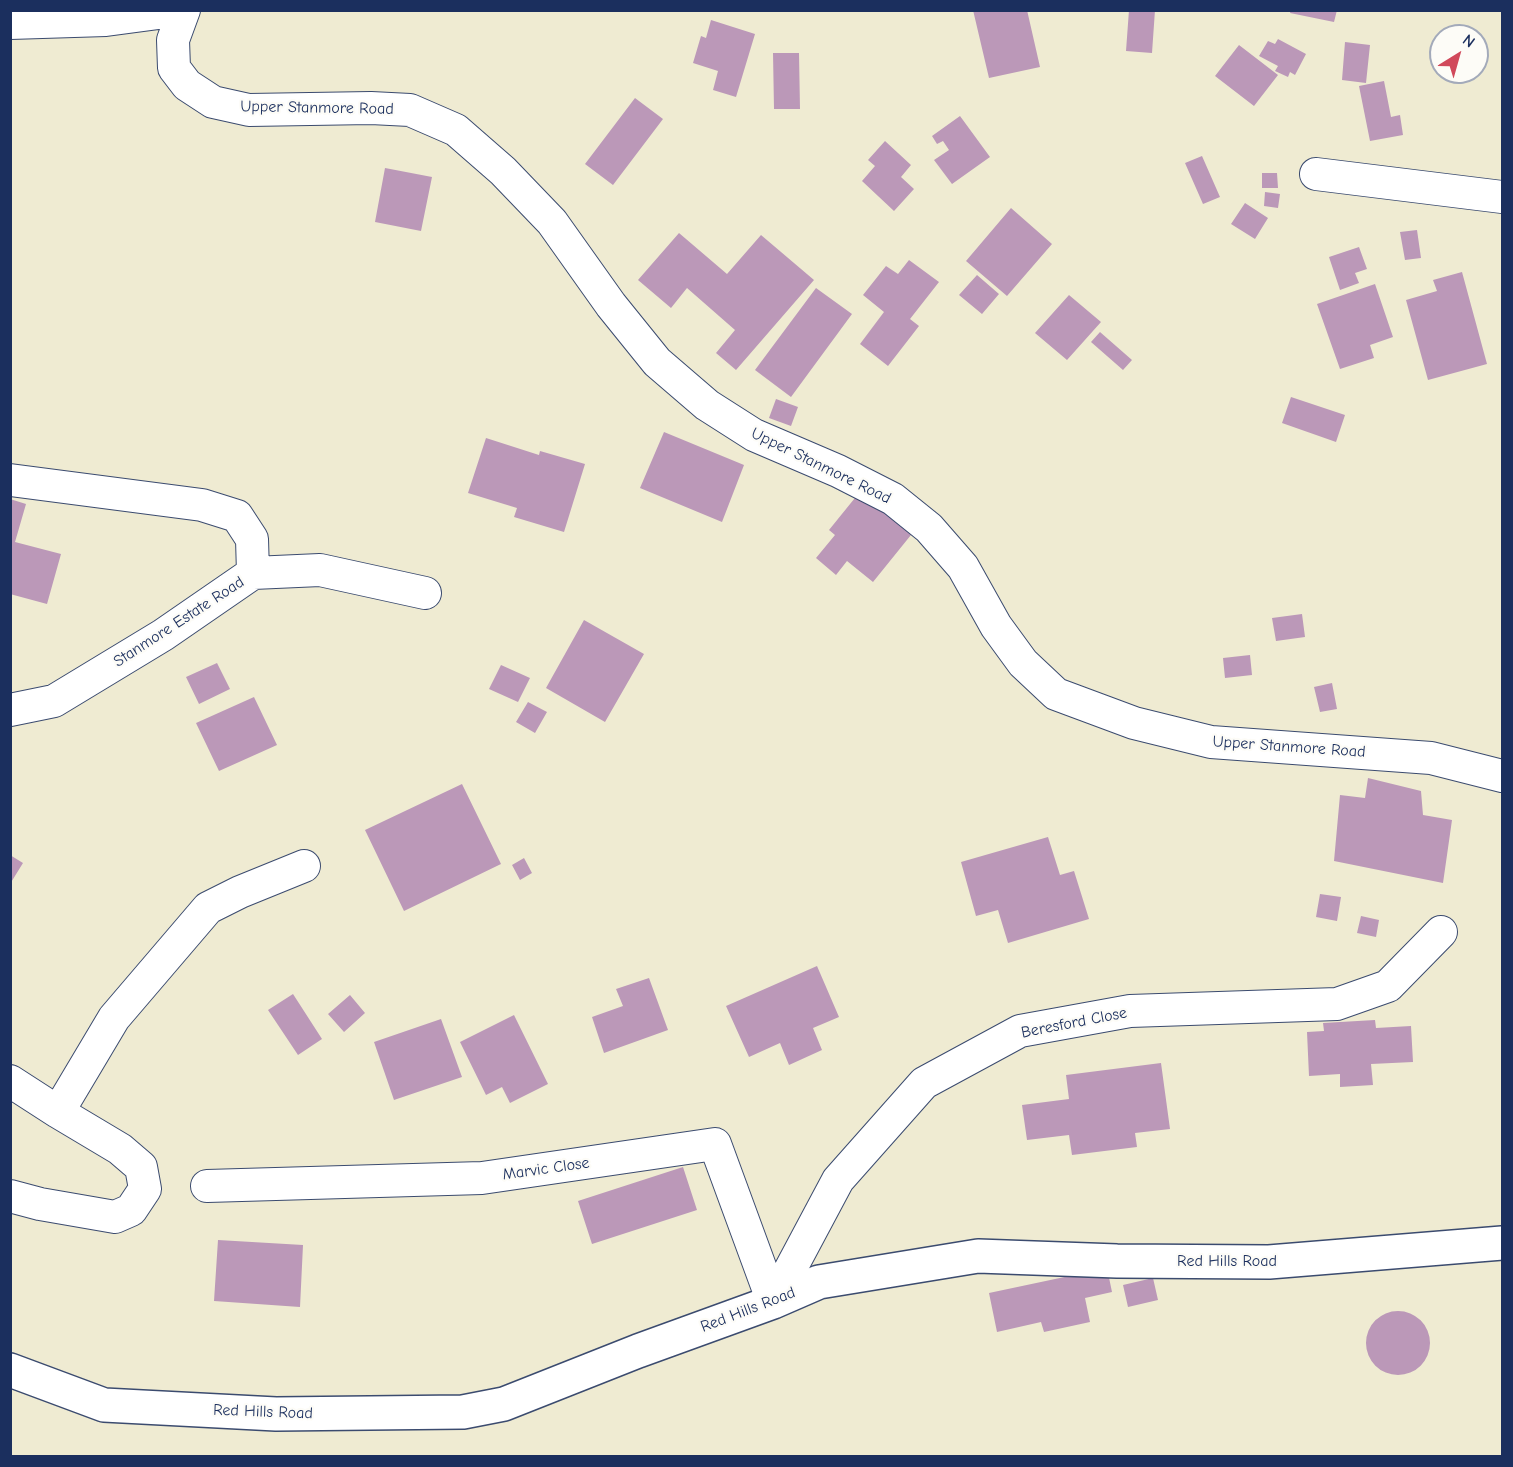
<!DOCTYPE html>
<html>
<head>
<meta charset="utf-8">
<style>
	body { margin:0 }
	#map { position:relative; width:1513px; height:1467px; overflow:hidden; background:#efebd2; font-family:"Comic Neue",sans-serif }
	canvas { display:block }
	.frame { position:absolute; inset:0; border:12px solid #1b2f5e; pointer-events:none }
	.north { position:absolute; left:1429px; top:24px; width:60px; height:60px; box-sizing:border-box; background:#fdfcf7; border:2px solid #a3aaba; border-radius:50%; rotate:37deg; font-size:16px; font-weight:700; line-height:24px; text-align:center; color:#1b2f5e }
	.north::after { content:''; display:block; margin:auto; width:21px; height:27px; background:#d1495b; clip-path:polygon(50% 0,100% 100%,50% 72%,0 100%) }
</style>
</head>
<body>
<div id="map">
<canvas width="1513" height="1467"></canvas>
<div class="frame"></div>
<div class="north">N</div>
</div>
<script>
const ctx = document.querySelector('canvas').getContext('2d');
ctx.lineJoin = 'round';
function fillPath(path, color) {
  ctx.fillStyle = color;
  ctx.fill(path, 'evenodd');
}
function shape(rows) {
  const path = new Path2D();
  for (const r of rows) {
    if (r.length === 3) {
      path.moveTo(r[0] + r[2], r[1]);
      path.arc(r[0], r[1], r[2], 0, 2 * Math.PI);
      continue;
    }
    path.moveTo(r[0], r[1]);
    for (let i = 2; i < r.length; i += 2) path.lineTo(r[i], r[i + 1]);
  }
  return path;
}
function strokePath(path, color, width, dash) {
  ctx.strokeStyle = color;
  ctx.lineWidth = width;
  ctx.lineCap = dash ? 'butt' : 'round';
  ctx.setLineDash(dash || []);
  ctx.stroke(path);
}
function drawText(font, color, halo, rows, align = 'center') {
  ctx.font = font + ' "Comic Neue",sans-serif';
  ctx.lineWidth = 4.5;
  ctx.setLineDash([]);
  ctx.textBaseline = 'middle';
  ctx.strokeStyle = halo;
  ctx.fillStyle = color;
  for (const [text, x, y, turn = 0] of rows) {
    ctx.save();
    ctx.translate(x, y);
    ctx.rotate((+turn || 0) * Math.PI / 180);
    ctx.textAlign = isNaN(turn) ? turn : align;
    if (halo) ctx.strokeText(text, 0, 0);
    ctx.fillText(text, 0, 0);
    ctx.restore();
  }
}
fillPath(shape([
	[973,10,1027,10,1040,67,989,78],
	[1129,10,1155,10,1152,53,1126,51],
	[1291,10,1337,10,1334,22,1290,13],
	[711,20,755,34,736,97,713,90,718,71,693,63,701,36,706,38],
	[1278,39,1306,54,1295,75,1290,72,1288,77,1275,71,1278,66,1259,56,1268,41,1275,44],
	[1345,42,1370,45,1366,83,1342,80],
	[1239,45,1278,75,1254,106,1215,76],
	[773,53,799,53,800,109,774,109],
	[1384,81,1391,117,1400,115,1403,135,1370,141,1359,86],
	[635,98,663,119,613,185,585,164],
	[960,116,990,157,952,184,934,160,949,150,943,141,937,144,932,136],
	[885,141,911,165,901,177,914,189,894,211,862,181,875,166,868,160],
	[1202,156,1220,197,1203,204,1185,163],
	[385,168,432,177,421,231,375,222],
	[1262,173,1277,173,1278,188,1262,188],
	[1265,192,1280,194,1278,208,1264,206],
	[1245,203,1268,218,1255,239,1231,224],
	[1011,208,1052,244,1007,296,966,261],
	[1417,230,1421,258,1405,260,1400,232],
	[679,233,727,274,761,235,814,280,736,370,716,353,735,330,687,288,671,308,638,280],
	[1359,247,1367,269,1355,273,1359,283,1340,290,1329,257],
	[909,260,939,282,910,319,919,326,888,366,860,344,884,312,863,295,886,266,898,274],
	[1462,272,1487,364,1428,380,1406,300,1437,291,1433,280],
	[977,275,999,294,982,314,959,295],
	[1375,284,1393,337,1370,345,1374,358,1340,369,1317,304],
	[816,288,852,314,791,397,755,370],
	[1069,295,1101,322,1067,360,1035,333],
	[1100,332,1132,360,1123,370,1091,342],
	[1291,397,1345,415,1336,442,1282,423],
	[776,399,798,407,791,426,769,418],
	[664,432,744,465,722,522,640,488],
	[486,438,539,455,540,451,585,464,564,532,514,517,517,508,468,493],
	[863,488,915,530,873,582,847,561,836,575,816,558,835,535,829,530],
	[10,499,26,504,15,542,61,554,47,604,10,594],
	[1302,614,1305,637,1276,641,1272,618],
	[584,620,644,654,605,722,546,688],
	[1250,655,1252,675,1225,678,1223,658],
	[217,663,230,689,199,704,186,677],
	[501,665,530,678,518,702,489,689],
	[1332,683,1337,709,1320,712,1314,687],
	[254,697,277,745,219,771,196,723],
	[528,702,547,712,535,733,516,722],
	[1368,778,1421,791,1423,815,1452,820,1443,883,1334,861,1340,795,1365,798],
	[462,784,501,864,404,911,365,830],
	[1048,837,1060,875,1074,871,1089,919,1008,943,998,910,976,916,961,862],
	[10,855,23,863,10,884],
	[524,858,532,873,520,880,512,865],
	[1320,894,1341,897,1337,921,1316,917],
	[1361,916,1379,920,1376,937,1357,933],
	[817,966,839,1017,813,1028,822,1050,789,1065,780,1043,749,1057,726,1006],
	[649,978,668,1030,604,1053,592,1017,623,1006,616,989],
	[293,994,322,1039,298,1055,268,1010],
	[350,995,365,1013,344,1032,328,1014],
	[514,1015,548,1084,510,1103,502,1087,486,1095,460,1042],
	[441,1019,462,1077,394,1100,374,1042],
	[1375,1020,1376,1028,1411,1026,1413,1062,1371,1064,1373,1085,1340,1087,1340,1074,1309,1076,1307,1032,1324,1031,1323,1023],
	[1161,1063,1170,1129,1135,1133,1137,1147,1072,1155,1069,1135,1027,1140,1022,1105,1069,1099,1066,1075],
	[683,1167,697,1210,592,1244,578,1201],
	[218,1240,303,1245,300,1307,214,1301],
	[1107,1268,1112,1292,1085,1298,1090,1322,1044,1332,1041,1322,997,1332,989,1293],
	[1153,1278,1158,1300,1128,1307,1123,1285],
	[1398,1343,32]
]), '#bb98b8');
const minor = shape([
	[184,10,173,40,174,68,187,85,213,102,249,110,371,108,410,110,456,130,503,171,552,222,611,305,657,362,707,405,754,435,838,471,893,499,929,528,963,567,996,626,1023,663,1056,694,1134,723,1211,742,1431,758,1502,776],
	[10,23,106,20,181,10],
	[1316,174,1502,197],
	[10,480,202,505,237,516,252,539,253,573],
	[10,710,54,701,163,635,253,573,320,570,425,593],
	[10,1081,58,1112,120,1149,141,1167,145,1189,131,1210,115,1217,40,1204,10,1196],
	[58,1112,114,1018,208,908,240,892,304,866],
	[207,1186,482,1178,715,1144,773,1302],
	[773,1302,838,1180,924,1083,1020,1031,1130,1011,1337,1004,1388,986,1441,932]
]);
const major = shape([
	[10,1370,104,1405,276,1414,463,1412,504,1404,638,1351,773,1302,819,1282,978,1256,1117,1261,1269,1262,1502,1243]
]);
strokePath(minor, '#3b4b6f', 34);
strokePath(major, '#3b4b6f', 36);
strokePath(minor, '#fff', 32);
strokePath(major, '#fff', 33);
drawText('16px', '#1b2f5e', '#fdfcf7', [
	["Upper Stanmore Road",317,108,1],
	["Upper Stanmore Road",821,466,26],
	["Stanmore Estate Road",179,622,-33],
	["Upper Stanmore Road",1289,747,4],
	["Beresford Close",1074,1023,-11],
	["Marvic Close",546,1169,-8],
	["Red Hills Road",1227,1261],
	["Red Hills Road",748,1310,-21],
	["Red Hills Road",263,1412,2]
]);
</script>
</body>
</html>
